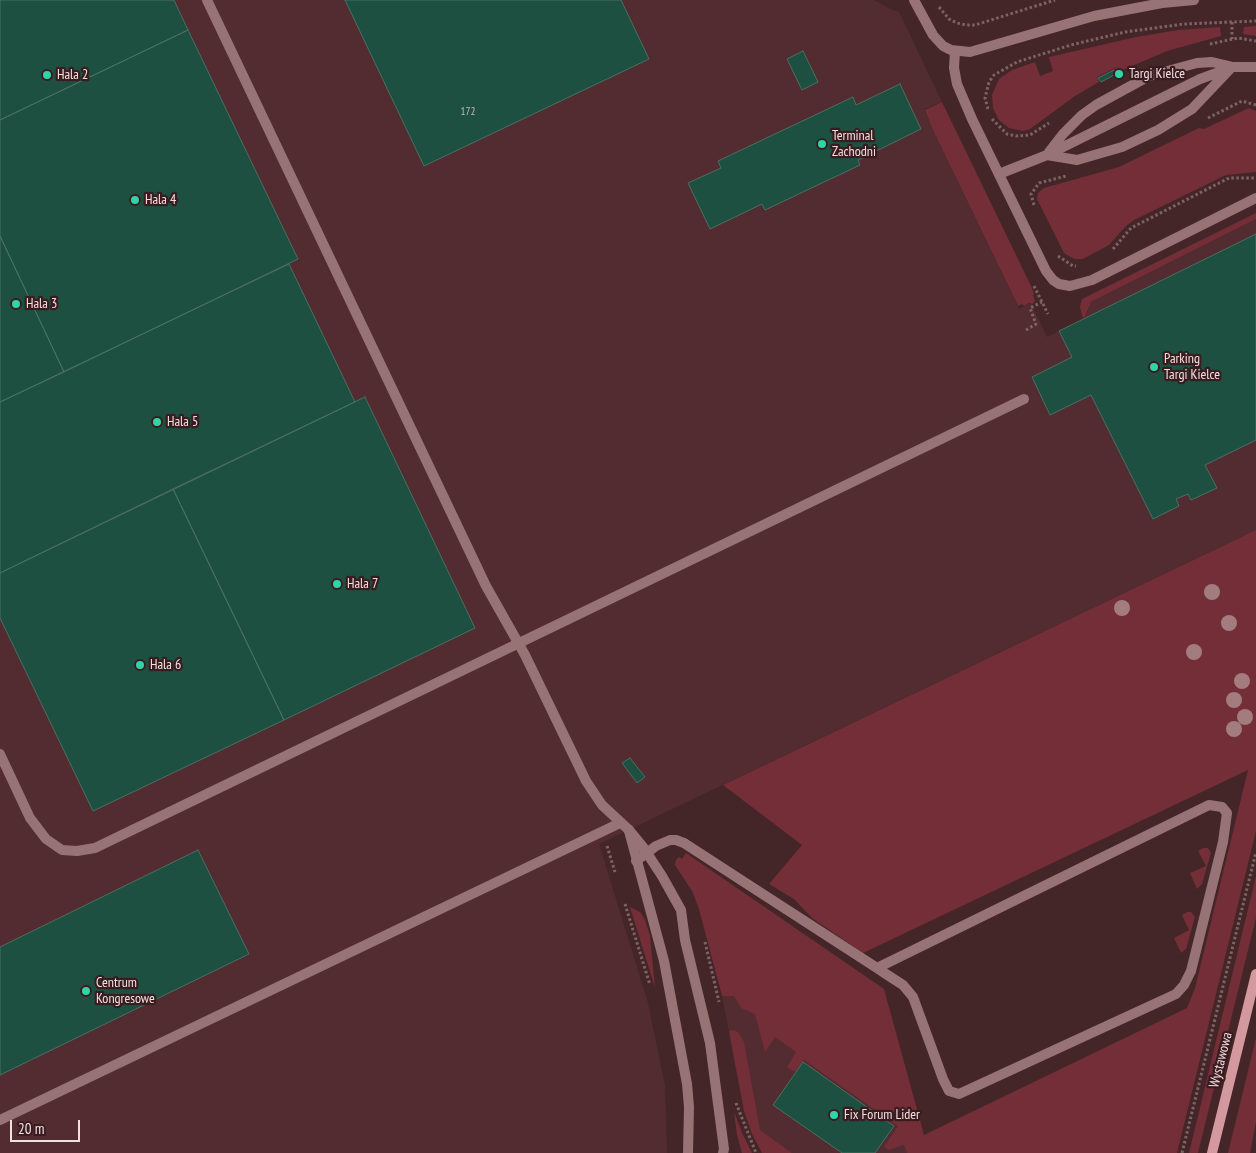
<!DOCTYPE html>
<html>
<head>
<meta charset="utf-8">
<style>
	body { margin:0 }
	#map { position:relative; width:1256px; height:1153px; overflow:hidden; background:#442629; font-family:"PT Sans Narrow",sans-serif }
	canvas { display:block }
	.scale { position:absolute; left:10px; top:1120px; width:70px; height:22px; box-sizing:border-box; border:2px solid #f4dfe0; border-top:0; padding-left:6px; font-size:15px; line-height:18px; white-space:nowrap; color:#f4dfe0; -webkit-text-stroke:4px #391c1f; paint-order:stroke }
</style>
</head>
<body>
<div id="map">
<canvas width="1256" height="1153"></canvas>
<div class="scale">20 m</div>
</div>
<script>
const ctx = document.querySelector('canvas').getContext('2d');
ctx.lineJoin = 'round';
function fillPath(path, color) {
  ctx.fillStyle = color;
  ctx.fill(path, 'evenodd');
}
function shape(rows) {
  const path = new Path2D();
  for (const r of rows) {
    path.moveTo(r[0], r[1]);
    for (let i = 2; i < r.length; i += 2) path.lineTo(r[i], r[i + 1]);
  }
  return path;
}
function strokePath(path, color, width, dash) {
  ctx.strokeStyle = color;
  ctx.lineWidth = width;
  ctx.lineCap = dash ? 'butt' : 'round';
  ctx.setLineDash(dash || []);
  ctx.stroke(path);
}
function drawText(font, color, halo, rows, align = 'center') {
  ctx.font = font + ' "PT Sans Narrow",sans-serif';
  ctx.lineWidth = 4.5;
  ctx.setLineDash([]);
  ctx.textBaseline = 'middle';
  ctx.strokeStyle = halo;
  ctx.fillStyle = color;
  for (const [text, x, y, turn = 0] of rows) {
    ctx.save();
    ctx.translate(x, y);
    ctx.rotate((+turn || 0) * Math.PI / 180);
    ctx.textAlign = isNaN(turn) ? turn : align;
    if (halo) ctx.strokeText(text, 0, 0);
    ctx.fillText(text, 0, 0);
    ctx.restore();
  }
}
fillPath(shape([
	[0,0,874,0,890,9,899,12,942,102,924,109,932,128,1019,309,1031,303,1047,337,1085,319,1091,302,1256,219,1256,530,599,844,648,1003,665,1086,667,1153,0,1153],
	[722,996,734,996,905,1119,916,1153,792,1153,760,1131,744,1111]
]), '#522c30');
fillPath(shape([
	[1256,26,1256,36,1243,34,1244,27],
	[1220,27,1221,36,1167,51,1118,72,1115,68,1097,77,1099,82,1075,96,1030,129,1023,131,1009,128,999,120,993,108,992,95,999,79,1012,70,1035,62,1040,76,1053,71,1049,57,1136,37,1178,30],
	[942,102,1031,286,1034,294,1033,295,1035,301,1033,304,1029,303,1024,306,1022,304,1018,306,932,128,925,110],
	[1249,108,1256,111,1256,172,1226,175,1134,220,1126,226,1109,245,1083,259,1074,259,1064,253,1037,199,1038,193,1044,188,1119,167,1199,128,1204,129],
	[1256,213,1256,219,1091,302,1084,319,1082,315,1080,307,1082,299],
	[1256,530,1256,831,1177,1153,907,1153,904,1145,888,1150,884,1147,898,1126,804,1060,795,1072,787,1067,796,1052,775,1037,765,1052,755,1014,741,1008,734,996,722,996,699,909,692,891,675,865,676,860,679,857,682,859,686,853,884,989,924,1135,1187,1008,1195,988,1248,770,863,953,812,918,794,899,769,884,802,845,723,785],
	[1203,848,1208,848,1211,853,1202,884,1197,889,1190,873,1206,866,1198,851],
	[1256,876,1256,918,1250,942,1198,1153,1189,1153],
	[630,907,640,912,645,920,650,936,655,988],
	[1187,912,1191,912,1195,917,1186,949,1181,953,1174,938,1189,930,1182,915],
	[733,1030,738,1032,744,1042,760,1130,792,1153,762,1153,752,1134,744,1111,729,1031],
	[1256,1038,1256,1122,1250,1153,1228,1153],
	[734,1112,743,1135,752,1153,742,1153,737,1135]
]), '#732e38');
const building = shape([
	[0,0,174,0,188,30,0,120,0,0],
	[345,0,621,0,649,59,424,166,345,0],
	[188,30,298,259,64,372,0,236,0,120,188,30],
	[803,51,818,82,802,90,787,59,803,51],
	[1114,70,1116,74,1101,82,1098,78,1114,70],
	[900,84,921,129,858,160,860,165,765,210,762,204,710,229,688,183,721,168,718,161,853,97,856,105,900,84],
	[1256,234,1256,440,1205,465,1217,488,1191,500,1188,494,1176,499,1179,506,1153,519,1091,395,1050,415,1032,377,1072,357,1059,331,1256,234],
	[0,236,64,372,0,402,0,236],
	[289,264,355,402,0,573,0,402,289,264],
	[365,397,475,628,284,720,173,489,365,397],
	[173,489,284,720,93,811,0,618,0,573,173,489],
	[630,758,645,777,637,783,622,763,630,758],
	[198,850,249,954,0,1075,0,947,198,850],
	[803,1062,894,1126,875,1153,842,1153,773,1105,803,1062]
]);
fillPath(building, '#1d5041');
strokePath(building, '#4a6f62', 1);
strokePath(shape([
	[939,7,949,19,957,23,966,25,975,25,1055,0],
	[1232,22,1232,39],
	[1210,44,1238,38,1256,41],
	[988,109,985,98,989,82,994,75,1017,62,1071,45,1125,32,1184,24,1256,21],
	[1208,118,1242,101,1256,105],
	[992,119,1007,134,1016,136,1030,135,1049,123],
	[1034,205,1031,194,1039,183,1066,176],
	[1113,249,1131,228,1229,178,1256,178],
	[1058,256,1073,266,1076,266],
	[1034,286,1048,314],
	[1026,330,1036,324,1030,308,1042,302],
	[607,846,615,872],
	[625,904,650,985],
	[705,942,719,1002],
	[736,1103,756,1153],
	[1182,1153,1256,852]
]), '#7e6365', 3, [2.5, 2.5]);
strokePath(shape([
	[207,0,486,586,525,655,586,781,602,805,629,830],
	[955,51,954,68,957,84,972,119,1046,271,1053,280,1059,284,1070,286,1092,280,1256,198],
	[1049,152,1063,134,1082,115,1096,105,1149,76,1197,63,1212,62,1233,67,1256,67],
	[1047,155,1077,160,1122,147,1158,130,1192,109,1230,69],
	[999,174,1047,155,1200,79,1233,67],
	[0,754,30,818,46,839,62,850,77,851,95,848,1024,399],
	[636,861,656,846,670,840,676,840,684,843,741,880,877,968,889,976,903,985,913,997,943,1079,949,1091,959,1094,1176,994,1184,985,1191,971,1223,842,1227,813,1222,807,1209,805,877,968],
	[0,1120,620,823]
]), '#987376', 10);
strokePath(shape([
	[914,0,933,35,943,46,951,50,970,52,1094,16,1162,3,1194,0],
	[629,830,643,847,662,876,681,910,685,940,710,1043,724,1149,723,1153],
	[629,831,664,961,687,1084,689,1107,688,1153]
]), '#987376', 10);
strokePath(shape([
	[1212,1153,1256,974]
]), '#d3999e', 10);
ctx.fillStyle = '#a37c7f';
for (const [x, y] of [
	[1212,592],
	[1122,608],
	[1229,623],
	[1194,652],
	[1242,681],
	[1234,700],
	[1245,717],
	[1234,729]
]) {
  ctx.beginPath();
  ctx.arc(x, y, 8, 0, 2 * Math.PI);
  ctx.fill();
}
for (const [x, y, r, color] of [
	[1119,74,5,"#31d4a9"],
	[47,75,5,"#31d4a9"],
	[822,144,5,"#31d4a9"],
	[135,200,5,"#31d4a9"],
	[16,304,5,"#31d4a9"],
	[1154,367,5,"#31d4a9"],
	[157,422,5,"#31d4a9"],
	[337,584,5,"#31d4a9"],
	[140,665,5,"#31d4a9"],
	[86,991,5,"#31d4a9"],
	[834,1115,5,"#31d4a9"]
]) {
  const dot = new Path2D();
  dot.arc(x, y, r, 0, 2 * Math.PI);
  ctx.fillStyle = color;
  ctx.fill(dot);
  strokePath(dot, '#391c1f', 2);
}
drawText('11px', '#bebbb8', null, [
	["172",468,112]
]);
drawText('14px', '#f4dfe0', '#391c1f', [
	["Targi Kielce",1129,74],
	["Hala 2",57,75],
	["Terminal",832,136],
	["Zachodni",832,152],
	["Hala 4",145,200],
	["Hala 3",26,304],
	["Parking",1164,359],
	["Targi Kielce",1164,375],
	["Hala 5",167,422],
	["Hala 7",347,584],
	["Hala 6",150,665],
	["Centrum",96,983],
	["Kongresowe",96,999],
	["Fix Forum Lider",844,1115]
], 'left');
drawText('14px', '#f4dfe0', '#391c1f', [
	["Wystawowa",1221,1060,-76]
]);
</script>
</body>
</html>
